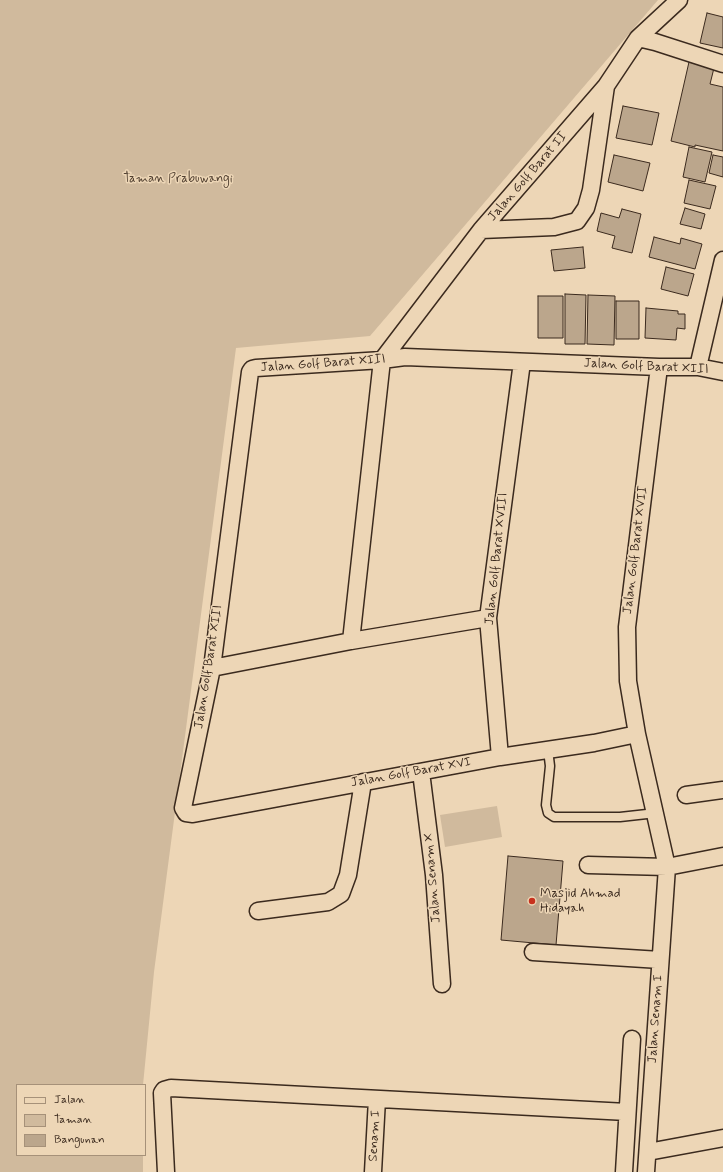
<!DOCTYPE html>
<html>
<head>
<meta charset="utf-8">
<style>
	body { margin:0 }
	#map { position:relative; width:723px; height:1172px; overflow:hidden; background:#edd6b6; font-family:Mynerve,sans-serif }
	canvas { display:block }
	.legend { position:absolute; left:16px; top:1084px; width:130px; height:72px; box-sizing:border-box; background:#edd6b6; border:1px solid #a69179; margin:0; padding:5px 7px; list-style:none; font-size:12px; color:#3b2a1e }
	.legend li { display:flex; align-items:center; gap:8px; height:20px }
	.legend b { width:20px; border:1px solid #a69179 }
</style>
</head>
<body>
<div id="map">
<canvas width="723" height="1172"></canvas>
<ul class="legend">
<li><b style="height:5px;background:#edd6b6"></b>Jalan</li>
<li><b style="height:11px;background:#d0ba9d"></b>Taman</li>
<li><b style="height:11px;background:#bba68c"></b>Bangunan</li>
</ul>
</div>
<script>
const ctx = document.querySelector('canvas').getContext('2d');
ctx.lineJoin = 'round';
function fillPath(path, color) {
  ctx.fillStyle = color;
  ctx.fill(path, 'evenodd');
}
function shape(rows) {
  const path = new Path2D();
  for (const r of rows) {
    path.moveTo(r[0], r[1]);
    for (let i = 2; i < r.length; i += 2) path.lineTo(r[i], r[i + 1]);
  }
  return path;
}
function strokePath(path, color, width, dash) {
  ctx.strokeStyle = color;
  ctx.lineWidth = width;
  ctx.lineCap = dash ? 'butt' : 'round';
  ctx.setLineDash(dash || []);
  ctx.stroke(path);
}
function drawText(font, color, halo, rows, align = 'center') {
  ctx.font = font + ' Mynerve,sans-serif';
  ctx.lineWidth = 3;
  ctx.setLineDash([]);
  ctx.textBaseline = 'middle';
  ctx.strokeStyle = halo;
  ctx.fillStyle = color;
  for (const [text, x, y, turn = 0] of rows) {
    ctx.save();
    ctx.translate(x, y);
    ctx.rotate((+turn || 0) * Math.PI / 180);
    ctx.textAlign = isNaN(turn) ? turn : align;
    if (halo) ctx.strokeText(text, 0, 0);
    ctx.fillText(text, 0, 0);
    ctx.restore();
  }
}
fillPath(shape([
	[0,0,658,0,370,336,236,348,154,972,143,1085,17,1085,17,1155,143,1155,143,1172,0,1172],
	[497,806,502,837,445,847,440,815]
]), '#d0ba9d');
const building = shape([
	[707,13,723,17,723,48,700,43,707,13],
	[689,62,714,68,710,84,723,87,723,151,695,145,695,147,671,141,689,62],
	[623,106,659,113,652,145,616,138,623,106],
	[689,147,712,152,705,182,683,177,689,147],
	[614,155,650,163,643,191,608,182,614,155],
	[713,155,723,157,723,177,709,173,713,155],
	[689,180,716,186,710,209,684,203,689,180],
	[685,208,705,214,701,229,680,224,685,208],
	[622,209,641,214,632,253,612,248,615,236,597,231,601,213,619,218,622,209],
	[654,237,680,244,681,238,702,244,695,269,649,257,654,237],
	[583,247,585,268,554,271,551,250,583,247],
	[666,267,694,274,688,296,661,289,666,267],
	[565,294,586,295,585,344,565,344,565,294],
	[588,295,615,296,614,345,587,344,588,295],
	[538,296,563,296,563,338,538,338,538,296],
	[616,301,639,301,639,339,616,339,616,301],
	[646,308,678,311,678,314,685,314,685,329,677,328,676,340,645,338,646,308],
	[508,856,563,861,556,945,501,940,508,856]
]);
fillPath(building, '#bba68c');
strokePath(building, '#3b2a1e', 1);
const service = shape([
	[548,750,550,766,546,805,548,813,554,817,620,817,656,813]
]);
const minor = shape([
	[638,38,655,42,723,64],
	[481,230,554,227,577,221,586,208,591,190,606,86],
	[698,367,723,260],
	[351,641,382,360,481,230,606,86,638,38,679,0],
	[212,668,351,641,488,618],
	[637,734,594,743,500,757,193,814,186,813,183,808,212,668,250,372,252,369,256,368,382,360,405,357,659,367,698,367,723,372],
	[500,757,488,618,522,362],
	[421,772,434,875,442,984],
	[686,795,723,790],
	[588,865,667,867,723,856],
	[258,911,328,902,341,894,348,875,363,782],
	[533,952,660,960],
	[648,1152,723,1138],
	[166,1172,162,1093,164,1090,171,1088,627,1112],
	[373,1172,377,1099],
	[624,1172,632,1039],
	[646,1172,667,867,637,734,628,681,627,627,659,367]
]);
strokePath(service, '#3b2a1e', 11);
strokePath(minor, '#3b2a1e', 19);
strokePath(service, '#edd6b6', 8);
strokePath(minor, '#edd6b6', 16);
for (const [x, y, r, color] of [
	[532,901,4,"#c8321e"]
]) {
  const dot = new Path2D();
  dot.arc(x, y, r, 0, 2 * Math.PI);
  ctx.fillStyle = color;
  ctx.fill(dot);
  strokePath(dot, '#edd6b6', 1.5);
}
drawText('13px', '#3b2a1e', '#edd6b6', [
	["Jalan Golf Barat II",528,177,-49],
	["Jalan Golf Barat XIII",323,364,-4],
	["Jalan Golf Barat XIII",646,367,3],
	["Jalan Golf Barat XVII",636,550,-83],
	["Jalan Golf Barat XVIII",497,559,-84],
	["Jalan Golf Barat XIII",209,667,-81],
	["Jalan Golf Barat XVI",411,773,-10],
	["Jalan Senam X",433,878,-95],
	["Jalan Senam I",656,1019,-86],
	["Senam I",375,1136,-87]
]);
drawText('13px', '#514031', '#edd6b6', [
	["Taman Prabuwangi",178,179]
]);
drawText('13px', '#3b2a1e', '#edd6b6', [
	["Masjid Ahmad",540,894],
	["Hidayah",540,909]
], 'left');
</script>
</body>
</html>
